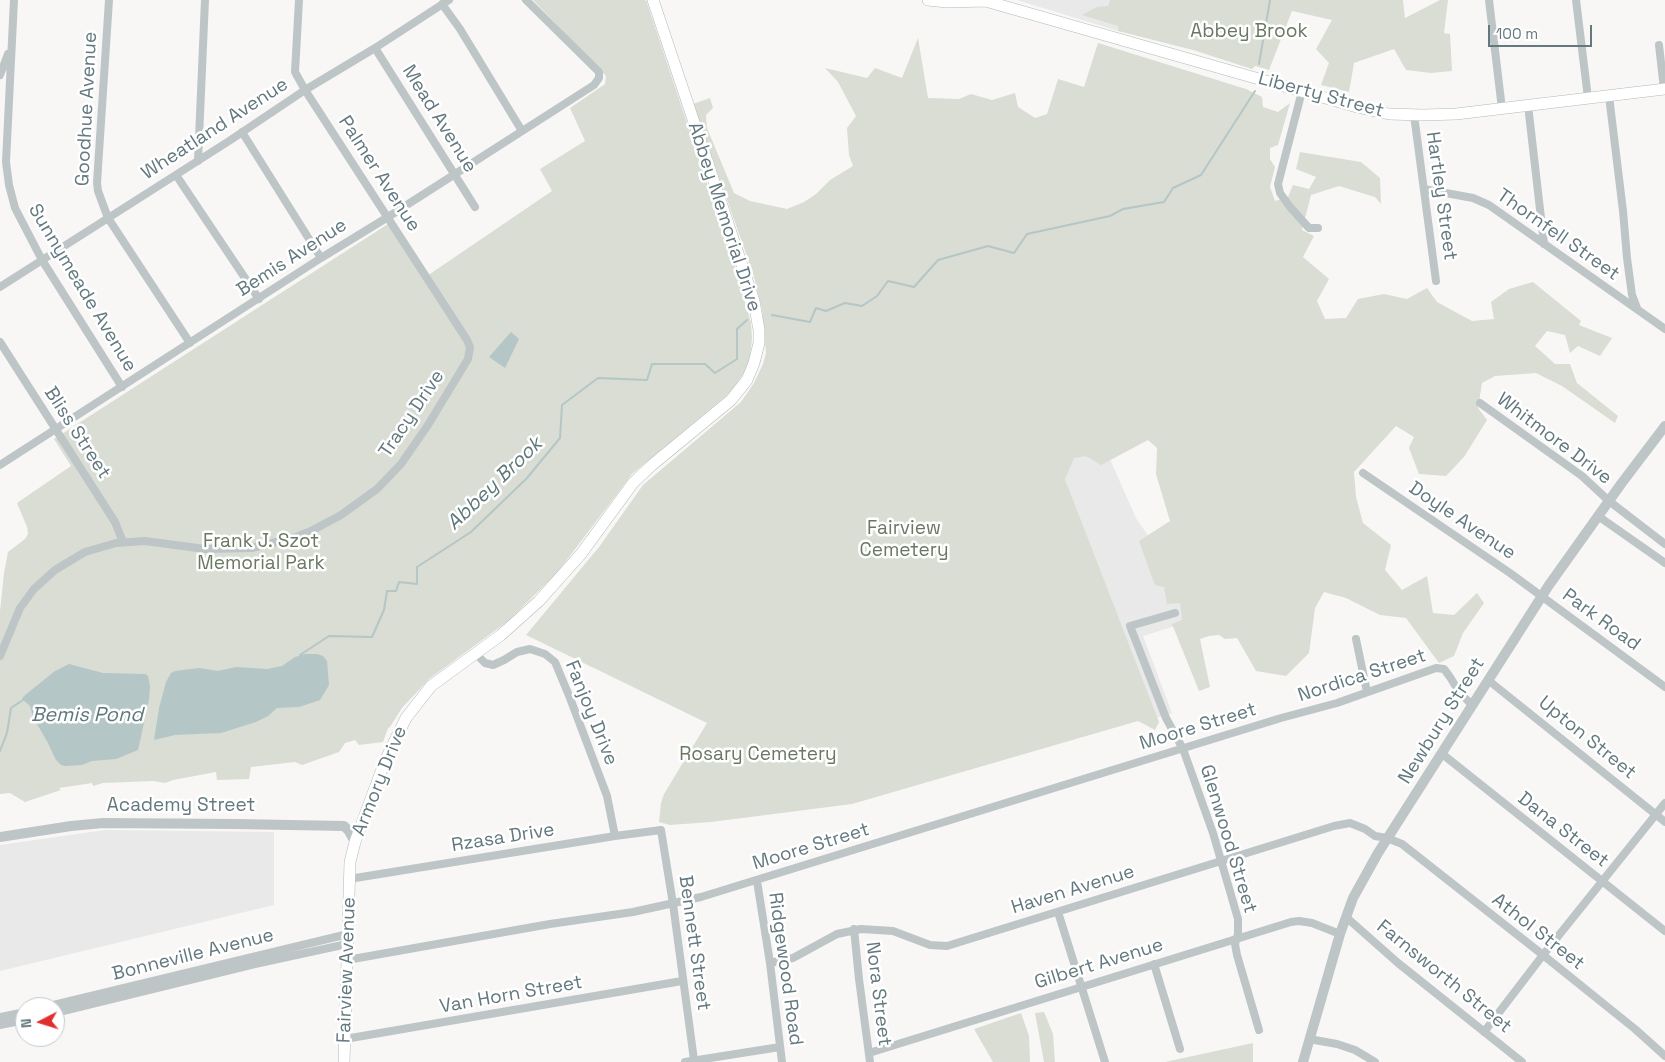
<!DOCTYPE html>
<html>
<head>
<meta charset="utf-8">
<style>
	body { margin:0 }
	#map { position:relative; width:1665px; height:1062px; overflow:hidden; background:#f8f7f5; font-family:"Space Grotesk",sans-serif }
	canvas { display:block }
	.north { position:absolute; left:15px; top:997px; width:50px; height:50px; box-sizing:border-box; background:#fff; border:1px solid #c1c9cc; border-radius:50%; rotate:265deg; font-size:14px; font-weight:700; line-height:20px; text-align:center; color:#63797f }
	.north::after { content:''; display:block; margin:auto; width:18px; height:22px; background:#e0302d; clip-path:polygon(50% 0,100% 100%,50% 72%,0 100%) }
	.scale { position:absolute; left:1488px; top:25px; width:104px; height:22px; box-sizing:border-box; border:2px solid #63797f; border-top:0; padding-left:6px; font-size:15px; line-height:18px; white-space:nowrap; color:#63797f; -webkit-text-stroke:4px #fff; paint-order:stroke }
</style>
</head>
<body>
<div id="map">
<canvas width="1665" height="1062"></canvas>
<div class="north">N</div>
<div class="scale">100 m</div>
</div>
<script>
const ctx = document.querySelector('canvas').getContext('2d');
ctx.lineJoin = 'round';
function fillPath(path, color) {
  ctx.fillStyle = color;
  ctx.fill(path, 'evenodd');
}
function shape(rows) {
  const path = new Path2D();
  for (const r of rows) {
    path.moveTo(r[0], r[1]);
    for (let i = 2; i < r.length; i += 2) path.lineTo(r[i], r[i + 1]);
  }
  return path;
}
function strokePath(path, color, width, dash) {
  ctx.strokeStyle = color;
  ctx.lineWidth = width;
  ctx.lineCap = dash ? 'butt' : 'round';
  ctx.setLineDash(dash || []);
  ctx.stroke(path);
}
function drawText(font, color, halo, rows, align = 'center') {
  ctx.font = font + ' "Space Grotesk",sans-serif';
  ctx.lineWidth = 5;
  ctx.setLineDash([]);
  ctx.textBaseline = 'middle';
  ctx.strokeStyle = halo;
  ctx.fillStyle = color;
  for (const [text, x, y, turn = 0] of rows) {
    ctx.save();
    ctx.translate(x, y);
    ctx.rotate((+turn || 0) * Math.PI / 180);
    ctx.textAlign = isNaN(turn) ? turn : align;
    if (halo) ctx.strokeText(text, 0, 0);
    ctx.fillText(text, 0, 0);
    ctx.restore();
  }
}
fillPath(shape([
	[1017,0,1123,0,1118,31],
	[1093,421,1136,518,1204,617,1143,636,1172,713,1157,718,1048,435],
	[105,830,274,832,274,905,0,971,0,845]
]), '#e8e9e8');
fillPath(shape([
	[533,0,646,0,719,219,721,217,751,323,752,338,750,357,746,369,733,390,632,474,557,573,508,621,429,679,402,708,390,727,388,728,383,742,359,745,355,740,345,743,339,752,302,765,295,762,251,767,249,779,217,780,216,772,173,780,165,783,153,781,103,783,93,786,92,783,59,788,61,790,25,802,10,793,0,794,0,611,4,573,8,552,25,539,28,534,27,527,17,503,71,466,54,439,388,224,424,278,552,191,540,169,585,141,570,108,605,84,606,76],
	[1110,0,1403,0,1405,18,1440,0,1448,0,1444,33,1450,34,1452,71,1431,73,1406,70,1394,49,1354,63,1349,92,1321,85,1329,63,1316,49,1332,20,1292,11,1269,70,1255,66,1252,69,1193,50,1118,31,1118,26,1082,15,1097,7,1108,6],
	[918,38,928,98,959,99,971,94,992,100,1015,93,1018,107,1035,118,1047,114,1058,79,1084,87,1098,43,1246,89,1262,97,1263,107,1278,112,1290,103,1278,145,1270,148,1270,159,1275,167,1270,187,1275,201,1288,197,1293,185,1309,189,1316,177,1296,169,1300,152,1361,162,1380,178,1381,204,1375,197,1339,186,1311,195,1302,230,1314,236,1303,257,1329,279,1317,301,1325,319,1346,318,1358,299,1384,294,1407,299,1427,288,1437,302,1472,321,1494,319,1491,302,1509,289,1533,282,1581,321,1579,325,1612,338,1600,356,1578,346,1570,353,1565,335,1547,331,1535,346,1555,364,1570,364,1577,383,1618,416,1615,423,1562,386,1536,373,1495,376,1482,383,1478,408,1487,420,1464,457,1446,476,1419,474,1409,448,1414,437,1396,426,1354,472,1356,497,1363,523,1391,545,1385,570,1402,590,1427,576,1433,613,1454,615,1477,593,1484,603,1463,633,1454,656,1439,663,1406,618,1380,615,1346,598,1324,592,1315,608,1309,653,1286,676,1256,671,1237,638,1225,639,1219,635,1209,636,1200,639,1210,687,1199,691,1172,624,1182,620,1180,603,1167,604,1164,587,1155,585,1139,541,1170,521,1156,474,1157,448,1148,440,1101,465,1086,456,1074,458,1065,479,1159,722,1155,730,1138,721,852,804,711,822,670,825,659,822,661,803,664,794,707,723,526,635,599,547,643,485,741,402,754,383,763,364,766,353,762,309,753,273,693,104,710,98,713,108,706,115,707,128,734,193,750,201,787,209,804,202,816,194,830,180,853,166,849,155,847,128,856,116,838,82,825,68,867,78,875,68,902,78],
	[1044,1012,1053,1034,1055,1062,1044,1062,1035,1013],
	[1021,1013,1029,1036,1030,1062,993,1062,974,1029],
	[1253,1043,1253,1062,1165,1062]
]), '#d9ddd4');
fillPath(shape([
	[511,332,519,339,505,368,489,357],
	[305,654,317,654,323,656,327,661,329,685,320,700,299,707,277,708,268,716,256,722,221,733,175,735,154,740,159,708,166,682,171,673,175,671,199,668,218,671,236,667,267,669,282,666,295,657],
	[69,664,103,673,145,674,148,676,150,686,149,700,138,750,116,759,92,761,82,765,65,766,61,765,56,760,48,743,33,717,30,706,22,699,24,696,55,671]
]), '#b5c6c6');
strokePath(shape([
	[1259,64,1270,0],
	[772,315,810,322,816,308,826,311,845,303,862,306,877,296,888,281,914,287,938,260,988,246,1014,253,1027,234,1110,216,1123,209,1164,202,1173,188,1201,175,1255,91],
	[300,655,329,636,372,637,384,610,387,591,396,591,399,582,417,584,417,567,471,532,527,478,560,438,562,405,598,378,647,380,652,364,705,364,715,373,737,359,737,329,747,320],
	[0,751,7,733,11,708,23,700]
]), '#b5c6c6', 2);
const secondary = shape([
	[928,0,947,2,987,1],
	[982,0,1357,107,1389,114,1423,115,1456,114,1665,89],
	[344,1062,350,862,355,842,385,761,406,718,431,686,501,635,539,601,581,554,633,483,652,465,731,400,747,380,754,363,759,343,759,330,754,301,653,0]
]);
strokePath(secondary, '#b1b9bb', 12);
strokePath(shape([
	[14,0,6,162,9,185,15,208,42,260,122,387],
	[109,0,97,183,98,191,108,218,190,343],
	[1489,0,1502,109],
	[1576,0,1588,98],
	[442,4,460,29,522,131],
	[1659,45,1664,89],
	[375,48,475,207],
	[0,75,8,54],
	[1302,91,1278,184,1280,193,1290,207,1309,228,1318,228],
	[1609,96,1623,211,1627,258,1632,295,1637,308],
	[1528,105,1544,244],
	[1414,115,1436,281],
	[242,132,321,258],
	[198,161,205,0],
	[176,175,259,299],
	[1424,189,1473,198,1489,205,1665,329],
	[0,287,229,141,305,90,375,48,449,0],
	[0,342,115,522,123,542],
	[1480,403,1582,476,1609,501,1665,544],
	[0,465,321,258,388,217,594,85,599,78,599,72,526,0],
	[1363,473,1510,573,1665,687],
	[1598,516,1665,563],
	[1175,613,1130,626,1166,718,1183,749,1213,833,1238,919,1238,934,1235,944,1237,955,1259,1030],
	[1356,639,1367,692],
	[475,653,485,663,493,665,504,660,517,652,530,649,545,654,555,662,570,698,607,796,615,836],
	[0,656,20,608,34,589,55,570,85,552,116,543,145,541,205,549,252,548,296,537,311,531,341,515,377,489,401,464,428,425,468,359,470,347,467,340,305,90,295,72,299,0],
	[1488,680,1665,822],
	[1441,753,1665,931],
	[349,879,615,836,661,830,673,904,694,1060],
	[757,881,770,963,782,1062],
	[1058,912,1105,1062],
	[1346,917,1398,963,1522,1062],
	[854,929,859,979,870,1062],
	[347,960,550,924,633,912,701,897,1281,718,1337,703,1436,668,1444,669,1450,677,1459,692,1472,705],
	[770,963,793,958,837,934,861,929,893,931,930,945,947,946,1334,826,1350,823,1365,829,1375,836,1387,838,1402,844,1543,955,1635,1029,1665,1056],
	[1154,964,1180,1049],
	[45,1007,348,934],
	[55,1013,255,964,347,944],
	[0,1017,25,1012],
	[0,1025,25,1020],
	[1484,1032,1543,955,1665,803],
	[345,1039,682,981],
	[1309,1039,1337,1044,1355,1050,1375,1062],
	[869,1053,1291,922,1299,921,1312,923,1340,934],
	[685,1062,780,1047]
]), '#bec5c7', 8);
strokePath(shape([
	[0,837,71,826,103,823,236,824,344,826,349,831,355,842],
	[1303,1062,1340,934,1353,898,1378,853,1549,585,1621,484,1665,426]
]), '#bec5c7', 10);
strokePath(secondary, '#fff', 11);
drawText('19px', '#6a7862', '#fff', [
	["Abbey Brook",1249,32],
	["Fairview",904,529],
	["Cemetery",904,551],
	["Frank J. Szot",261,542],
	["Memorial Park",261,564],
	["Rosary Cemetery",758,755]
]);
drawText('19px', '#63797f', '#fff', [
	["Liberty Street",1321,95,15],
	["Goodhue Avenue",87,109,-87],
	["Mead Avenue",439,119,58],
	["Wheatland Avenue",215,129,-33],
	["Palmer Avenue",379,174,57],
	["Hartley Street",1441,196,82],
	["Abbey Memorial Drive",724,217,72],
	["Thornfell Street",1558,235,35],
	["Bemis Avenue",292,258,-33],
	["Sunnymeade Avenue",82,288,59],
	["Tracy Drive",412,414,-56],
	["Bliss Street",77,433,57],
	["Whitmore Drive",1554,439,37],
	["Doyle Avenue",1462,521,34],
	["Park Road",1601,620,36],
	["Nordica Street",1362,676,-18],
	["Fanjoy Drive",591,713,68],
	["Newbury Street",1442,721,-58],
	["Moore Street",1198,727,-17],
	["Upton Street",1587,738,39],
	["Armory Drive",380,781,-68],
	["Academy Street",181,806],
	["Dana Street",1563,830,38],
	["Rzasa Drive",503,838,-9],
	["Glenwood Street",1228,839,73],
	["Moore Street",811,847,-17],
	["Haven Avenue",1073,890,-17],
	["Athol Street",1538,932,38],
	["Bennett Street",694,943,82],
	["Bonneville Avenue",193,955,-14],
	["Gilbert Avenue",1099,964,-17],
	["Ridgewood Road",785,969,82],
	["Fairview Avenue",347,970,-88],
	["Farnsworth Street",1444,977,39],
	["Nora Street",878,994,83],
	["Van Horn Street",511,995,-10]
]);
drawText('italic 20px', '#5e787a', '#fff', [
	["Abbey Brook",495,484,-44],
	["Bemis Pond",87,716]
]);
</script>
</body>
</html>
